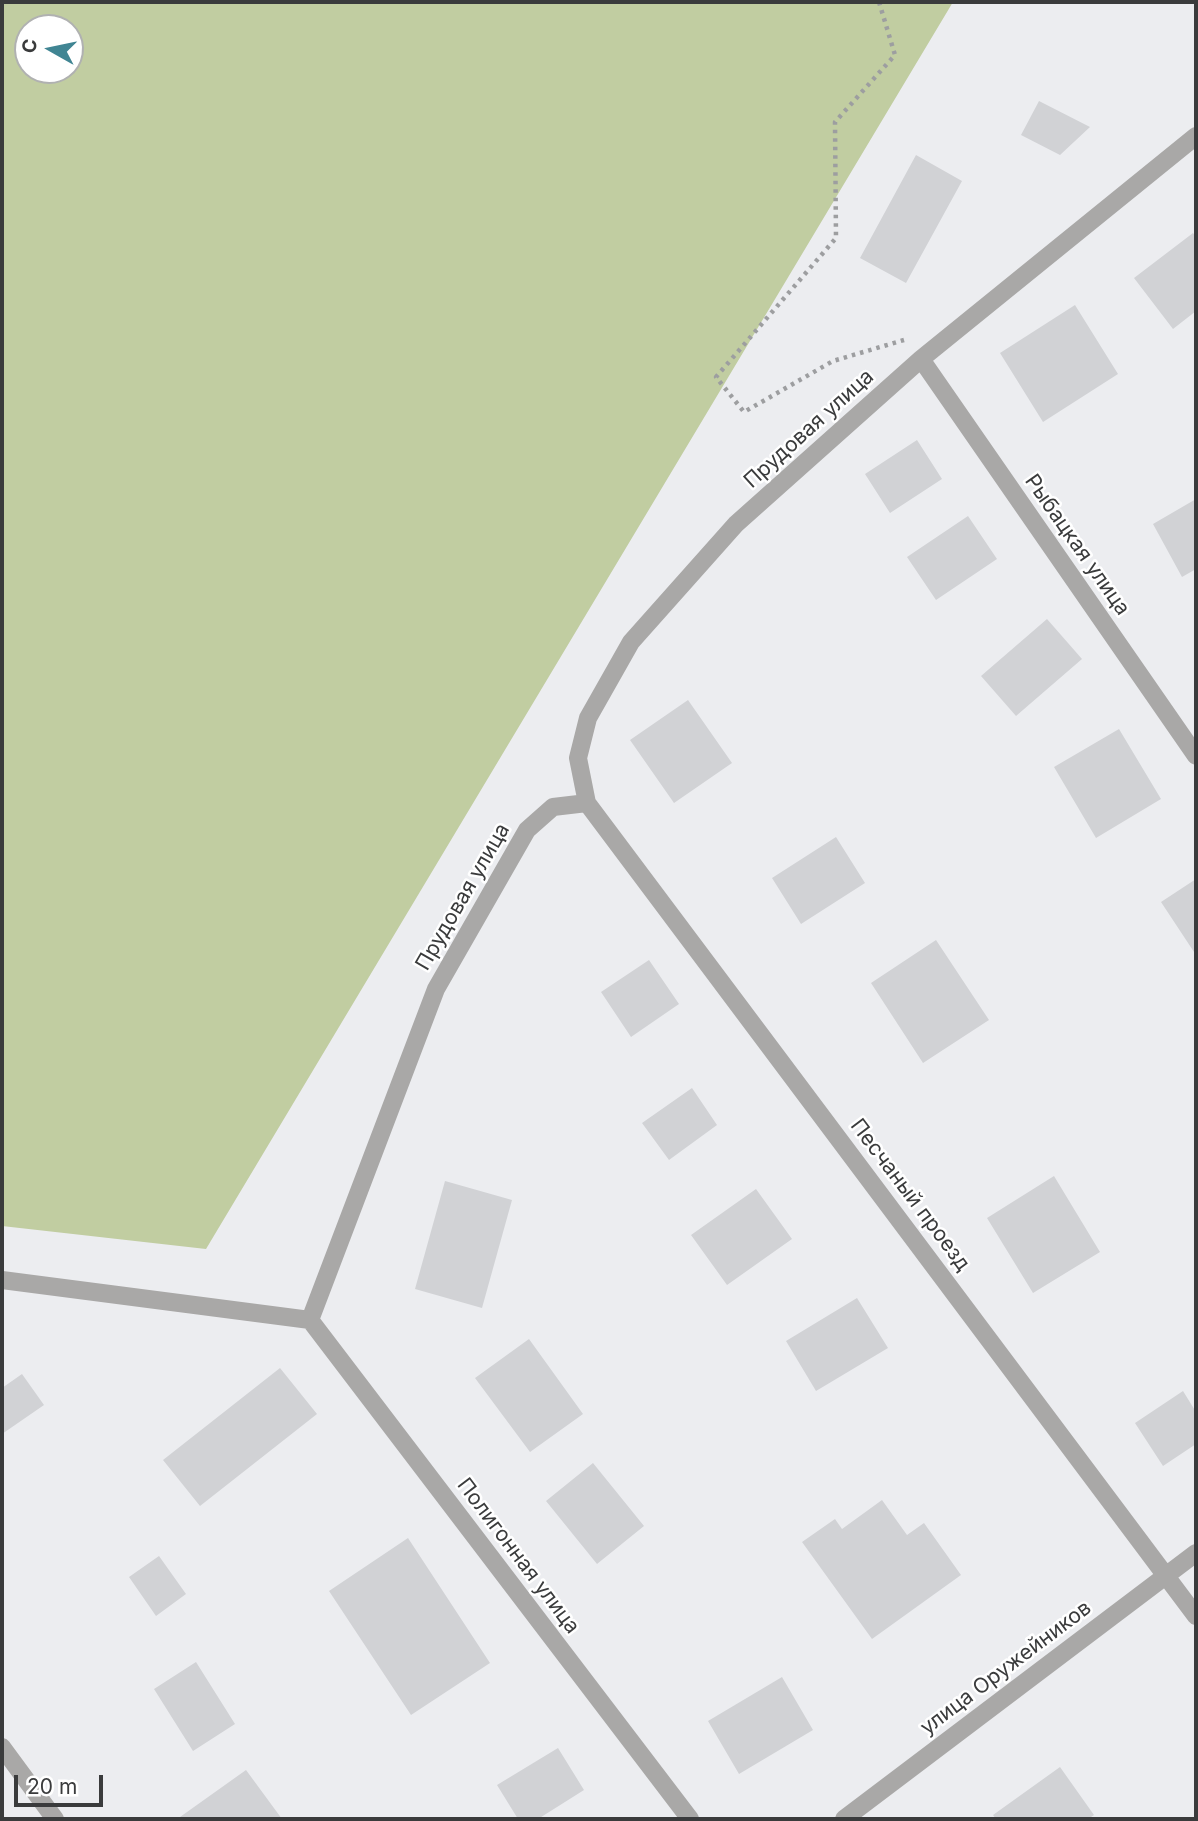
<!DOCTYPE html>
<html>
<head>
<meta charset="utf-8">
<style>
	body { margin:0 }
	#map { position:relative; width:1198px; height:1821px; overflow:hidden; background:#ecedf0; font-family:Inter,sans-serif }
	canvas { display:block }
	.frame { position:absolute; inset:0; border:4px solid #3a3b3c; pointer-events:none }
	.north { position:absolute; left:14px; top:14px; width:70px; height:70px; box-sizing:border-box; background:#fff; border:2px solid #b0b1b1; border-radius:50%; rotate:279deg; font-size:19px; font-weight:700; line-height:28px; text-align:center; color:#3a3b3c }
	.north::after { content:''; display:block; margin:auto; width:24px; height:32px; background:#408593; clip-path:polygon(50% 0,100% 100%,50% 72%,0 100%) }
	.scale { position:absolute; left:14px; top:1775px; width:89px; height:32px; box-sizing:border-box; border:4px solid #3a3b3c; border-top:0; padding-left:9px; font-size:21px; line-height:24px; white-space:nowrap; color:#3a3b3c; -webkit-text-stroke:5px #fff; paint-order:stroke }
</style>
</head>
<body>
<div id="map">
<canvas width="1198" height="1821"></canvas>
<div class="frame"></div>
<div class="north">С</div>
<div class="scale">20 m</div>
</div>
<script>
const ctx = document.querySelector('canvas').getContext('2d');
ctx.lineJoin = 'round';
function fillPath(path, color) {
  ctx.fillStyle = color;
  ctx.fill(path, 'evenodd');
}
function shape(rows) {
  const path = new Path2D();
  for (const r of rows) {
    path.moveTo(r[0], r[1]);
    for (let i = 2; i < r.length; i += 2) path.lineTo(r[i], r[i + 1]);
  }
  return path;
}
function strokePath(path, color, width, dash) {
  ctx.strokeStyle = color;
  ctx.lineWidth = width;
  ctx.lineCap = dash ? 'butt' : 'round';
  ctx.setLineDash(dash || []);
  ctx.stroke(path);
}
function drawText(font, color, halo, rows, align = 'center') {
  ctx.font = font + ' Inter,sans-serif';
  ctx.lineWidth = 5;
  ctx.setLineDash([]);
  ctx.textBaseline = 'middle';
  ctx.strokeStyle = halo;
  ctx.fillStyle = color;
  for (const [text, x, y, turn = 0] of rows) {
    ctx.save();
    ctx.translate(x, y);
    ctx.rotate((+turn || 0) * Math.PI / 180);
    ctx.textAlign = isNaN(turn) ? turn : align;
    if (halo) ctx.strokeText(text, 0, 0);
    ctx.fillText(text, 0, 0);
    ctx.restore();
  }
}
fillPath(shape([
	[2,2,953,2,206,1249,2,1226],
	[28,28,70,28,70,70,28,70]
]), '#c1cda1');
fillPath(shape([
	[1039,101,1090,127,1060,155,1021,135],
	[916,155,962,181,906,283,860,258],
	[1193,233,1196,237,1196,311,1173,329,1134,278],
	[1075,305,1118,374,1043,422,1000,353],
	[917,440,942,479,890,513,865,474],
	[1196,499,1196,569,1182,577,1153,524],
	[968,516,997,559,936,600,907,557],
	[1047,619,1082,659,1016,716,981,676],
	[688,700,732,763,674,803,630,740],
	[1119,729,1161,799,1096,838,1054,767],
	[836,837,865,883,801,924,772,878],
	[1196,879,1196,955,1161,902],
	[936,940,989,1020,923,1063,871,983],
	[649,960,679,1004,631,1037,601,992],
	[692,1088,717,1125,669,1160,642,1123],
	[1054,1176,1100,1252,1033,1293,987,1218],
	[445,1181,512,1200,482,1308,415,1289],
	[756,1189,792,1239,727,1285,691,1235],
	[857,1298,888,1348,816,1391,786,1341],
	[529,1339,583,1414,530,1452,475,1378],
	[280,1368,317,1414,200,1506,163,1460],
	[22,1374,44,1405,2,1434,2,1388],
	[1183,1391,1196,1412,1196,1444,1163,1466,1135,1423],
	[593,1463,644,1526,597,1564,546,1501],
	[882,1500,907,1535,924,1523,961,1575,872,1639,802,1542,835,1519,842,1529],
	[408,1538,490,1663,411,1715,329,1591],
	[159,1556,186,1594,156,1616,129,1577],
	[196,1662,235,1724,193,1751,154,1689],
	[782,1677,813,1730,739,1774,708,1721],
	[558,1748,584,1790,538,1819,518,1819,497,1785],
	[1060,1767,1094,1815,1088,1819,996,1819,993,1815],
	[246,1770,282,1819,182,1819,180,1817]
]), '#d1d2d5');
strokePath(shape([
	[879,2,895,55,835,122,836,238,716,377,744,412,833,361,904,340]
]), '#9d9ea0', 4.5, [3.5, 5]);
strokePath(shape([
	[1196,136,921,359,736,524,631,642,588,718,578,758,587,803,1196,1616],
	[921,359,1196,756],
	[2,1280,310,1320],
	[310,1320,690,1819],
	[310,1320,436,989,527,830,553,807,587,803],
	[2,1747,55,1819],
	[844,1819,1196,1553]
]), '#a9a8a7', 18);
drawText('21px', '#3a3b3c', '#fff', [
	["Прудовая улица",809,429,-42],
	["Рыбацкая улица",1077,545,55],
	["Прудовая улица",463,897,-60],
	["Песчаный проезд",910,1195,53],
	["Полигонная улица",518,1556,53],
	["улица Оружейников",1006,1668,-37]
]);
</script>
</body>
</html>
